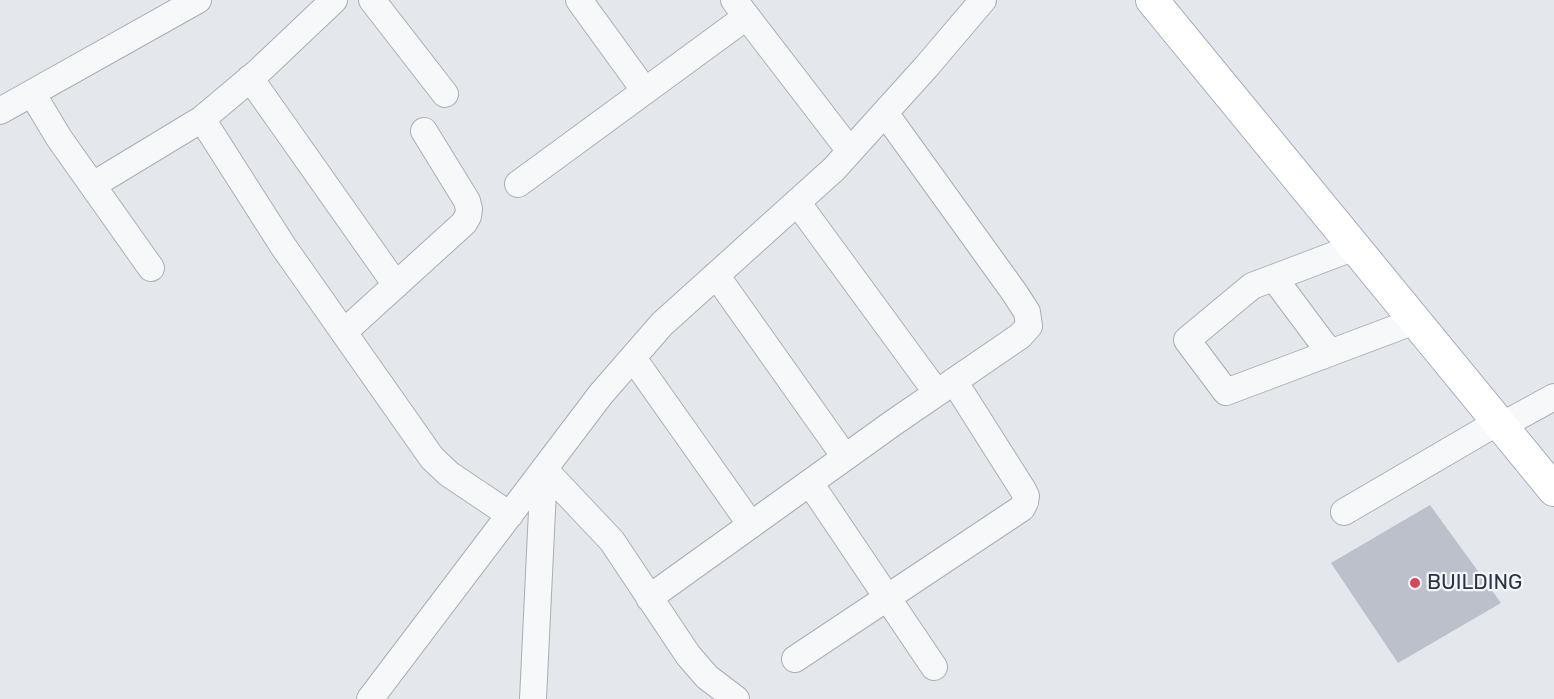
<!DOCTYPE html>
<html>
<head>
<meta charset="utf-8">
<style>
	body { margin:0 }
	canvas { display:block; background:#e4e7ec }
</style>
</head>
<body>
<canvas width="1554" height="699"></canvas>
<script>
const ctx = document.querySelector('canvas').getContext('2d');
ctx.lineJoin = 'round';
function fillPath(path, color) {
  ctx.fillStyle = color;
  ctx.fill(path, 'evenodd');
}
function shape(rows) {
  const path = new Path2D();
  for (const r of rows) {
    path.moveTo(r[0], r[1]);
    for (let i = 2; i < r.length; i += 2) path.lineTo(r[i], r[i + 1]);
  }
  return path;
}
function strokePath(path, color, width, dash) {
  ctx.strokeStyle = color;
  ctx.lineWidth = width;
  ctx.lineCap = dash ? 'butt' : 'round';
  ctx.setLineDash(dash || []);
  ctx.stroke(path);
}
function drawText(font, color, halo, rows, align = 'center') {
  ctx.font = font + ' Rubik,sans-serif';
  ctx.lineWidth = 4.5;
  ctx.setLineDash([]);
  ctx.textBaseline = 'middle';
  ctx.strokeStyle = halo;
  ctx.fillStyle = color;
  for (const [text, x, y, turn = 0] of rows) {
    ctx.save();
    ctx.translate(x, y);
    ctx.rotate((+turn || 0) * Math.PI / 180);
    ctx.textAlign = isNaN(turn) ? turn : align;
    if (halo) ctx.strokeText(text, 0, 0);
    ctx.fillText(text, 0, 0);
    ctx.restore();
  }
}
fillPath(shape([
	[1430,505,1501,603,1398,663,1331,563]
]), '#bbc0ca');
const minor = shape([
	[372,0,445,94],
	[579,0,645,91],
	[734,0,850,151],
	[250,78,396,285],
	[32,93,59,138,151,268],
	[0,111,198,0],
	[202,119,283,246,432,458,449,474,510,515],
	[518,184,746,17],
	[93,185,202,119,258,72,334,0],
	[797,202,937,393],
	[1355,247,1252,286,1187,340,1226,392,1415,321],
	[716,275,845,457],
	[1274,278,1330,353],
	[344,332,464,223,468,216,469,209,467,201,424,131],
	[633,358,751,525],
	[1501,426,1554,397],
	[544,469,612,541,688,655,707,677,736,699],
	[810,483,934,667],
	[1344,512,1498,422],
	[649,598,893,423,1020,336,1029,326,1027,312,1014,292,885,113],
	[795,659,1022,508,1025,502,1026,496,1023,490,954,381],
	[370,699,601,394,662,324,834,169,927,66,983,0],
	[533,699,544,469]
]);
const major = shape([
	[1152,0,1554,490]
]);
strokePath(minor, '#a9aeb7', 28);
strokePath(major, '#a3abb8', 34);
strokePath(minor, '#f7f8fa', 26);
strokePath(major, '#fff', 32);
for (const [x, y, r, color] of [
	[1415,583,6,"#d1495b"]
]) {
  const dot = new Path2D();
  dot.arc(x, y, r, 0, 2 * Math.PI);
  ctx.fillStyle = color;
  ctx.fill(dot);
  strokePath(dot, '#f4f6f9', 2);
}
drawText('21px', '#2b3445', '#f4f6f9', [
	["BUILDING",1427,583]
], 'left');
</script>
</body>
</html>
